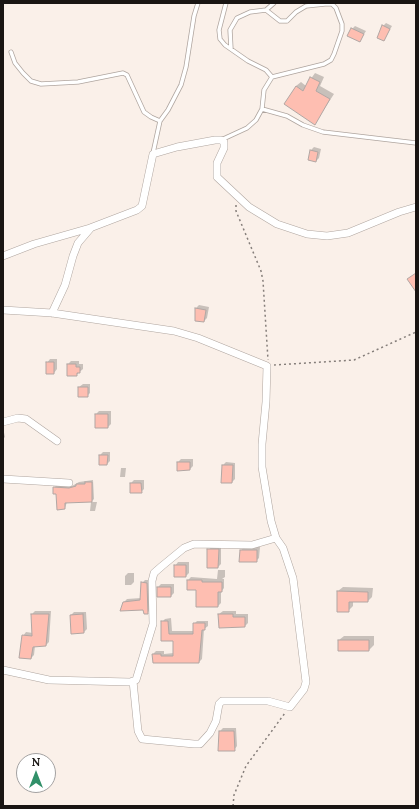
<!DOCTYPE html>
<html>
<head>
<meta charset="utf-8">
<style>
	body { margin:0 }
	#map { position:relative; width:419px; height:809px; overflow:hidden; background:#faf0e9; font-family:Lora,serif }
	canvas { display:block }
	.frame { position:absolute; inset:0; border:4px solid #191513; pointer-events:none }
	.north { position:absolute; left:16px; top:753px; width:40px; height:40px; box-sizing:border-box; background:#fff; border:1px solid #a3a1a1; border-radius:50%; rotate:0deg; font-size:11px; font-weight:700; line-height:16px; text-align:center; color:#191513 }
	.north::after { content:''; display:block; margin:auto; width:14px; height:18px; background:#319069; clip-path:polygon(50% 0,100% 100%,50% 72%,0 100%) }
</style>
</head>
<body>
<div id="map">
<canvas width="419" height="809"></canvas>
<div class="frame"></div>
<div class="north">N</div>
</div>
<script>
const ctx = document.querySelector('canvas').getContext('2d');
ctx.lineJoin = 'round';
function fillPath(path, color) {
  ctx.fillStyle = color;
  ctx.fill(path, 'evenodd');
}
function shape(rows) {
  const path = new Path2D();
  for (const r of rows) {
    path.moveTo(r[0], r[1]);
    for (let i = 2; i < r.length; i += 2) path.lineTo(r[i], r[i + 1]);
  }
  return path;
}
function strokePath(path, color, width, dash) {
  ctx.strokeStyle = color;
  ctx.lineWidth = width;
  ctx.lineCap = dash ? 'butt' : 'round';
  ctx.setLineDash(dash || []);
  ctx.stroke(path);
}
fillPath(shape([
	[386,23,392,26,384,40,383,26],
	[355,26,366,31,360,41,352,29],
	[315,73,324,77,320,86,334,94,315,123,296,86,301,82,306,86],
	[314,147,321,149,319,158,316,161,311,150],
	[199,305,209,307,207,318,204,321,195,314,196,308],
	[50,359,57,359,57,369,54,373,47,363],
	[71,361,79,361,79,364,83,364,83,369,76,375,68,364],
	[83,384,90,384,90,393,87,396,79,387],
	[99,411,111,411,111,424,108,427,96,427,96,414],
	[3,428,5,437,3,439],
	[103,452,110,452,110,461,107,464,100,455],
	[181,459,193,459,193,466,190,469,178,470,178,462],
	[226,462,235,463,235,479,232,482,223,465],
	[121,468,126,468,125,477,120,477],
	[93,480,94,499,92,501,67,502,65,508,54,487,56,486,72,486,79,482],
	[134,480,144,480,144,489,141,492,131,483],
	[91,502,97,502,95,511,90,511],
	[212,547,221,547,221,564,218,567,208,550],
	[244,547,260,547,259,558,256,561,241,550],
	[178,562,189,562,189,573,186,576,175,566],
	[218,570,225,570,225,577,222,579,224,579,224,588,221,592,221,603,218,606,188,580,191,577,217,579],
	[128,573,134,573,134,582,131,585,125,585,125,576],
	[145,580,150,580,150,610,147,613,144,609,124,602,127,599,141,598,142,583],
	[161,584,174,584,174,593,171,596,158,587],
	[343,587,373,588,372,597,368,601,353,601,353,606,348,611,338,591],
	[35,611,51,611,49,642,46,645,35,646,34,655,31,658,23,636,26,632,33,633,32,614],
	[223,611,236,611,236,614,248,614,248,623,245,626,219,614],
	[74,612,86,612,87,629,84,632,71,615],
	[171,618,172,631,194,631,194,624,197,621,208,621,208,626,204,629,202,659,199,662,154,662,153,654,156,651,164,651,164,654,174,653,174,640,162,640,162,622,165,619],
	[344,636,374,636,374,645,369,650,339,640],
	[223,728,236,728,237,746,234,750,219,750,220,731]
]), '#0003');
const building = shape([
	[382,25,390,29,384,41,377,38,382,25],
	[351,28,364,34,360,42,347,36,351,28],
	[310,77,320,82,316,91,330,99,315,125,284,104,296,86,303,91,310,77],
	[310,150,318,152,316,162,308,160,310,150],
	[416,273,416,292,407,279,416,273],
	[195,308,206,310,204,322,195,321,195,308],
	[46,362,54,362,54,374,46,374,46,362],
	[67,364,76,364,76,367,80,367,80,373,77,373,77,376,67,376,67,364],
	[78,387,88,387,88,397,78,397,78,387],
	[95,414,108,414,108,428,95,428,95,414],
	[99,455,108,455,107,465,99,465,99,455],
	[177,462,190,462,190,470,177,471,177,462],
	[222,465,233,465,232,483,221,483,222,465],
	[85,482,92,482,92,502,65,503,65,509,57,510,56,494,53,494,53,487,69,488,76,486,76,484,85,484,85,482],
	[130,483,141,483,142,493,130,493,130,483],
	[207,549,219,549,218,568,207,568,207,549],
	[240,550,257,550,257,562,239,562,240,550],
	[174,565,186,565,186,577,174,577,174,565],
	[187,580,202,580,202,582,222,582,222,592,218,592,218,607,196,607,196,590,187,590,187,580],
	[141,582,147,583,148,614,144,614,143,610,120,611,123,602,140,600,141,582],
	[157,587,171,587,171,597,157,597,157,587],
	[337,591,368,592,368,602,349,602,349,612,337,612,337,591],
	[31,614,49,614,46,646,33,647,31,659,19,658,22,635,32,636,31,614],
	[83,614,84,633,71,634,70,615,83,614],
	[218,614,233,614,233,617,245,617,245,627,219,628,218,614],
	[161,621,168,621,169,634,193,634,193,623,205,623,205,630,202,630,199,663,153,663,152,654,161,654,161,656,173,656,173,641,161,641,161,621],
	[338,640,369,640,369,651,338,651,338,640],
	[219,731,234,731,235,751,218,751,219,731]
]);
fillPath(building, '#febeb1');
strokePath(building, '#b1a6a3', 1);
const service = shape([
	[226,3,219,30,220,39,225,45,248,61,266,70,272,77],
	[231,49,230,30,237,18,250,12,266,10],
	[11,52,15,63,23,73,31,81,41,84,78,82,123,73,127,75,144,112,151,117,160,121],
	[262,109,287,116,303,125,323,132,416,143],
	[221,140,247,128,256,120,262,109,264,90,272,77,324,64,331,60,334,54,342,31,342,24,336,8,332,4,325,4,306,6,296,12,287,21,280,21,266,10,274,3],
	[153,153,160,121,168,110,181,85,186,67,194,16,198,3]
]);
const minor = shape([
	[3,256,34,244,90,228,137,210,142,206,153,154,177,147,215,140,221,140,224,142,224,148,217,163,217,177,249,207,277,224,307,234,327,236,348,233,399,212,416,207],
	[3,310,52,313,174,331,198,338,267,366,266,402,262,444,262,467,271,521,276,538,283,548,293,578,306,682,304,689,290,707,268,701,222,701,219,704,216,721,210,733,200,744,194,744,142,739,138,731,133,681],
	[52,313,65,285,73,256,78,243,90,229],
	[3,422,18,418,26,419,57,441],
	[3,479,69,483],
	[3,670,49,680,130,682,136,680,153,624,152,581,154,573,162,566,184,548,194,544,252,545,276,538]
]);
strokePath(service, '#afa59f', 5);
strokePath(minor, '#afa59f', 8);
strokePath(shape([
	[236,205,236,211,261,271,263,281,268,360],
	[274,365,354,360,416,332],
	[233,806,234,795,246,766,285,713]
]), '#857e7a', 1.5, [2, 3]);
strokePath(service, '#fff', 3.5);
strokePath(minor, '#fff', 7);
</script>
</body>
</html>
